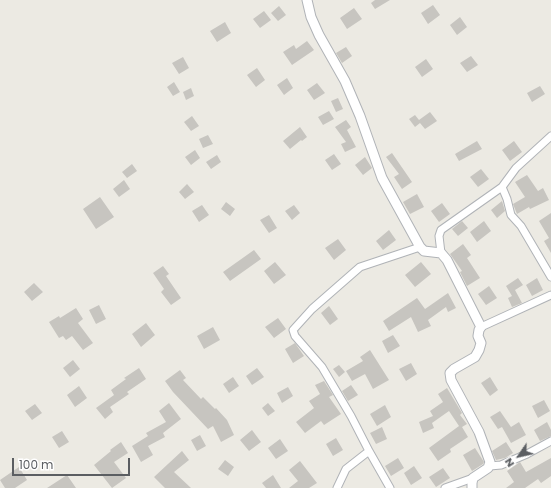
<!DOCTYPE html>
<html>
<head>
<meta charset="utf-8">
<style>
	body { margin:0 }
	#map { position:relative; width:551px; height:488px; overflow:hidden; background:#eceae3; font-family:Poppins,sans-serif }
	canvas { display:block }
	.north { position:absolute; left:499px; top:436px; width:40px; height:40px; -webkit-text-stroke:3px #fff; paint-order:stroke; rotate:236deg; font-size:11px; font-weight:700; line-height:16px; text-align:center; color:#5b5e62 }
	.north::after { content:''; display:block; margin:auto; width:14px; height:18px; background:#5b5e62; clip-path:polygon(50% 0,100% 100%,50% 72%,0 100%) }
	.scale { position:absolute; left:12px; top:458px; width:118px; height:18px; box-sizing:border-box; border:2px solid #5b5e62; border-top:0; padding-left:5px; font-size:12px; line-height:14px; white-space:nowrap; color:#5b5e62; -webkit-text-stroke:3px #fff; paint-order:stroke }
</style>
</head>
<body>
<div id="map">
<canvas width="551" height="488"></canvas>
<div class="north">N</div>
<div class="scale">100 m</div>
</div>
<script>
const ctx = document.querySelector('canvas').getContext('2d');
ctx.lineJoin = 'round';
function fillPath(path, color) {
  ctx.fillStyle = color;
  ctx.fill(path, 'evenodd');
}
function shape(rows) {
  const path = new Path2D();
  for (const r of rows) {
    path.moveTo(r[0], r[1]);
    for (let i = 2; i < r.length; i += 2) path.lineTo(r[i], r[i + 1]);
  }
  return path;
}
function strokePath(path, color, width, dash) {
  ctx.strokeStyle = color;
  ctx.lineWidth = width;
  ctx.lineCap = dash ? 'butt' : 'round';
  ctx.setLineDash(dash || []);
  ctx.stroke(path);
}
fillPath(shape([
	[375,0,390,0,375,9,371,3],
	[433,5,440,15,428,24,421,13],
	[279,6,286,15,278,21,271,13],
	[354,8,362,19,347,29,340,18],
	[264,11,271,20,260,28,253,19],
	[460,17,467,27,457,35,450,25],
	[225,22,231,33,217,42,210,31],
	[307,41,314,50,292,65,283,52,294,45,296,49],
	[346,47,352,56,342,63,336,53],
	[471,56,478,65,467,72,460,63],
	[183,57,189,68,179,74,172,63],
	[426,59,433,69,422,77,415,67],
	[257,68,265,80,256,87,247,75],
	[287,78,293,88,284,95,277,85],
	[174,82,180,92,173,96,167,87],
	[317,83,325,93,314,100,307,90],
	[540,86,545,94,532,102,527,93],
	[191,88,194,96,186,100,183,92],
	[338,98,343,109,336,112,331,101],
	[329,111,334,119,323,125,318,117],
	[430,112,437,121,425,129,420,123,415,127,409,119,415,115,419,120],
	[192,116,199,126,191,131,184,122],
	[346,120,351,127,347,130,356,147,345,152,341,144,346,142,335,127],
	[300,127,307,137,302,141,301,140,290,149,283,141],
	[208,135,213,144,203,148,199,139],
	[477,141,482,149,459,161,455,154],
	[514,141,522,152,510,161,502,150],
	[195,150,200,158,191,165,185,157],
	[392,153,412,182,402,189,394,177,399,174,386,157],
	[334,154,341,164,332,170,325,160],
	[217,155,221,162,211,169,206,162],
	[365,157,372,168,363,175,355,165],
	[132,164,137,171,127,178,122,172],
	[481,169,489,179,478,187,470,177],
	[527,175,538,191,543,188,549,200,530,209,529,207,517,214,513,204,525,197,515,182],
	[124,180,130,189,119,197,113,189],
	[187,184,194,192,185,199,179,192],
	[417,194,424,207,410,214,403,202],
	[100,197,114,217,96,229,83,209],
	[502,201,505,211,497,218,491,210],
	[226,202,235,209,230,216,221,209],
	[442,203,450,214,439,222,431,211],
	[202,205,209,215,199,222,192,211],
	[294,205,300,213,292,220,285,211],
	[551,213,551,253,544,241,549,238,539,221],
	[269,215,277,228,269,233,260,220],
	[462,221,468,228,458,236,452,229],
	[484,221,491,231,477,242,470,232],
	[389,230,396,240,383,250,376,241],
	[338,239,346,250,334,260,325,248],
	[463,244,471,255,467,258,480,278,467,286,460,272,462,271,450,254],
	[254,250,261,259,230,281,223,272],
	[275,262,286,275,274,284,264,271],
	[421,262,431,274,415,287,405,275],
	[163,266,169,274,166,276,181,298,171,305,161,292,164,289,153,273],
	[518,278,523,285,515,290,522,303,512,307,508,298,512,296,506,286],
	[537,278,543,290,532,296,526,285],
	[34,283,43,292,32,301,24,292],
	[489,286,497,298,486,305,478,294],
	[448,293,456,308,448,312,446,307,428,320,431,326,418,332,411,317,389,331,383,321,417,298,425,309],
	[99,305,106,319,96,324,89,310],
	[329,306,338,319,330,325,321,313],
	[76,308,83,319,78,323,93,343,83,350,72,336,66,340,63,336,59,338,49,322,59,316,60,318],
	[278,318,286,329,274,338,265,327],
	[146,323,155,335,141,347,132,334],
	[213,327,220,340,204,349,197,336],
	[393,335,400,346,388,353,382,341],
	[295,343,304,356,293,363,285,349],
	[370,350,389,380,373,389,365,374,352,381,346,371,363,361,360,357],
	[73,360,80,369,70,377,63,368],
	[411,363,417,374,406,381,399,369],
	[339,365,345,372,339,377,333,369],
	[139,368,146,379,127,392,129,394,110,407,113,412,105,419,96,408,114,395,111,390,126,379,124,378],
	[257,368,264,377,252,385,246,376],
	[180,370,186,378,183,380,201,399,203,397,215,409,216,408,227,420,234,435,221,442,213,426,208,429,173,392,165,381],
	[233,377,239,386,229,393,223,384],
	[490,377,498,390,490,396,481,383],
	[324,381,333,395,329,397,341,414,324,425,321,421,305,433,296,422,314,408,309,401,320,394,315,385],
	[351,385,358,395,348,401,342,391],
	[79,386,87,398,75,407,67,395],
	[288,387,293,396,282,403,277,393],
	[447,388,462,413,460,415,467,424,462,427,468,437,450,449,451,452,438,461,429,448,459,426,449,411,432,423,434,428,423,433,419,422,433,416,430,411,443,402,438,394],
	[544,400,550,411,538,418,532,406],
	[169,403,181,419,163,433,165,437,148,446,153,455,141,462,132,446,148,436,146,433,166,422,159,411],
	[268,403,275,411,268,416,262,408],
	[35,404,42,413,32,420,25,411],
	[385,405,391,417,377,426,370,414],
	[500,411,511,427,519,422,526,435,511,443,502,427,498,429,490,417],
	[547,422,551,430,551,436,540,441,534,430],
	[382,427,387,439,376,444,370,433],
	[252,430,261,442,249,451,240,440],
	[62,431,69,442,59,448,52,437],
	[200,435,206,446,197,451,191,440],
	[336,438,343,450,333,456,326,444],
	[280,439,288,451,276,459,268,448],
	[121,442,128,453,114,462,126,478,112,488,94,465,111,451,110,450],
	[506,442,513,453,505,458,496,460,492,451],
	[475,448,484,462,483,464,472,471,463,455],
	[182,451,189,460,174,472,191,488,165,488,154,477],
	[398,458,404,468,391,476,385,466],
	[551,458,551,476,541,483,538,479,525,488,506,488,514,482,507,471,520,462,526,472],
	[225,460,234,467,228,476,218,469],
	[300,461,317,483,309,488,289,488,298,481,289,470],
	[414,466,422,478,411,485,404,473],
	[19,467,27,480,15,488,5,488,0,480],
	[443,468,450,478,436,487,429,477],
	[67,475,76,488,47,488],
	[273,475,281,488,266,488,262,483]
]), '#c7c5c0');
const minor = shape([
	[502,187,507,199,511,215,521,226,551,277],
	[441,253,439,236,441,230,502,187,516,168,551,136],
	[481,327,551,295],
	[369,451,390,488],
	[490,466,501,465,527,454,551,441],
	[337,488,346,469,369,451,351,416,322,367,295,336,293,330,312,309,360,267,420,247],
	[445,488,473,478]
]);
const tertiary = shape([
	[307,0,311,17,319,35,345,81,360,116,382,178,420,247,424,251,441,253,447,260,481,327,479,330,478,336,481,343,479,350,475,357,454,369,450,373,451,380,479,432,490,462,488,468,473,478,472,483,472,488]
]);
strokePath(minor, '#b0b3b7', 9);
strokePath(tertiary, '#b0b3b7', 11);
strokePath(minor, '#fff', 7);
strokePath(tertiary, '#fff', 9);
</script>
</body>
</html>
